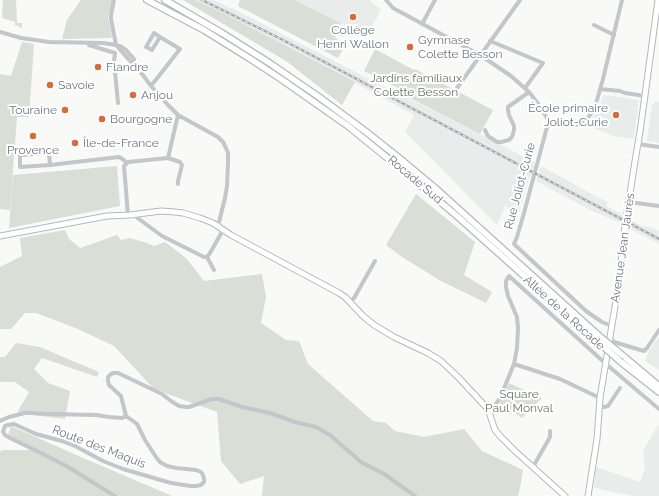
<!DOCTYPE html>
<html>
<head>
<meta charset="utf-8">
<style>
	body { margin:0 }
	canvas { display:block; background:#f9f9f7 }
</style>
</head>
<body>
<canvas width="659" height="496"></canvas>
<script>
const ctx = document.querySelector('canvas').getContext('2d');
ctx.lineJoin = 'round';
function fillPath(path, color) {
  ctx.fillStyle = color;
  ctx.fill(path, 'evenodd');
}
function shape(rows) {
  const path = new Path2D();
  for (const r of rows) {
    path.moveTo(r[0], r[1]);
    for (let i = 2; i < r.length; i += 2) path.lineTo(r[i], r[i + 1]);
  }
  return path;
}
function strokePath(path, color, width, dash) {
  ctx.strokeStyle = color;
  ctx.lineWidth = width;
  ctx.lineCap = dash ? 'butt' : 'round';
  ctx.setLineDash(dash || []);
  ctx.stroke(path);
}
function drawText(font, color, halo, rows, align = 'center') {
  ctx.font = font + ' Raleway,sans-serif';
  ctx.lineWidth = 4;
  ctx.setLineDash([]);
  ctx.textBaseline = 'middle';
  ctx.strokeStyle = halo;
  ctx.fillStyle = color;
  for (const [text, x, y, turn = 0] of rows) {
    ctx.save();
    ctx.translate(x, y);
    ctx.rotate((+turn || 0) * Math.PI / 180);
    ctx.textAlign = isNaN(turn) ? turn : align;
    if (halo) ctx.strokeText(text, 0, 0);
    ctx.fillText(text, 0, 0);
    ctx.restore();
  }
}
fillPath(shape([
	[195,0,213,0,236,10,361,75,480,134,534,162,533,174,529,178,519,213,505,206,497,225,405,132,414,115,357,84,223,13],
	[294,0,369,0,381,10,366,37,341,23],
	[604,95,639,100,634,139,613,136,589,126,590,123,589,122,592,118,596,111,598,111,603,96],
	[659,101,659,143,647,141,652,104],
	[541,166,569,181,595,196,608,202,606,206,623,215,621,223,592,211,536,181],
	[631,220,642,226,650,227,659,231,659,244,630,229],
	[659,337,659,370,645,361,649,350],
	[659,425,659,496,634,496,594,488,596,467,640,482,645,468,643,451,656,428]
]), '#eaebeb');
fillPath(shape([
	[3,0,16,0,17,23,22,23,22,28,15,25,15,22,2,18],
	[81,0,113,0,108,17,112,36,111,38,62,39,67,20],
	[183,0,195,0,223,13,355,82,342,105,286,61],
	[240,0,294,0,341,23,335,38,346,44,338,58,238,6],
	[22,42,34,44,29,117,17,117,10,210,0,209,0,74,11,76],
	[375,49,412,69,417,70,493,110,480,134,404,95,402,90,364,71],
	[117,166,120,206,9,228,13,175],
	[416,194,475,242,464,275,492,292,486,303,441,281,402,257,386,245],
	[65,230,69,239,80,248,117,235,121,240,130,238,147,243,154,246,165,242,186,258,204,281,262,274,266,297,261,323,286,340,299,341,308,364,373,421,386,423,395,431,424,437,464,429,482,451,523,470,520,488,518,496,262,496,264,476,240,484,221,461,217,412,154,389,114,346,78,329,36,313,25,313,11,329,0,329,0,267,22,256,20,238],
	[16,343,40,347,99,372,97,377,42,358,34,369,48,383,70,391,65,419,17,413,29,392,15,382,0,382,0,357,5,357],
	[509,383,542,398,522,418,513,412,510,415,498,407],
	[11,426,81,457,172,496,0,496,0,452,2,450,34,450,8,435]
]), '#d9ded7');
const major = shape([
	[0,236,107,216,130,215,161,211,175,212,183,213,200,218,213,223,231,235,339,293,345,297,363,316,374,325,394,337,428,353,441,361,458,377,486,407,489,412,495,430,501,437,515,451,565,496],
	[588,496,597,439,600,398,619,282,625,225,636,155,640,132,658,0]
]);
const highway = shape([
	[147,0,204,30,249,58,281,79,348,126,401,169,457,216,596,340],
	[165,0,222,33,271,64,319,97,365,131,404,162,434,187,597,334],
	[622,355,659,386],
	[621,362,659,392]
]);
strokePath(major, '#b4b8bd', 7);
strokePath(highway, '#b6b9bd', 8);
strokePath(shape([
	[114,0,111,15,111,19,116,45,131,62,134,63,151,86,168,105,178,115,218,137,223,142,226,148,228,153,228,163,227,186,225,198,218,226],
	[386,0,393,8,480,55,511,76,529,92,536,101,543,111,550,124],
	[422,24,435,0],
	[594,25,614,35],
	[0,32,21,38,49,42,103,43,116,45,122,47,126,50,134,59,134,63],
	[490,41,543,63,525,88],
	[89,45,115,53,114,61,118,103],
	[151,86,180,49,160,37,154,33,146,47,152,50,160,37],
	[457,88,520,0],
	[600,89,620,91,625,93,645,96],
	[485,130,488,136,497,142,501,142,509,140,512,137,514,130,514,126,509,115,508,110,508,107,529,92],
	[638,144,659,147],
	[168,158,180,162,182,165,178,181,178,184],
	[50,165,49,153,20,155,20,167,50,165,119,157,124,160,126,163],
	[629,202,659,206],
	[134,214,135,216,162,236,204,257,207,257],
	[128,215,124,166,128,162,168,158,178,115],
	[207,257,210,253,223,230],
	[207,257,214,270],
	[350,302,354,298,375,261],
	[612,326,602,322,586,311,514,244,517,237,524,213,547,127,550,124,554,123,573,125,581,124,588,118,595,107,603,79,622,0],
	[610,338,614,342,644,351,647,348,659,330],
	[514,364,560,379,600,398],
	[599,407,604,407,608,406,620,388],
	[489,412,494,407,500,398,514,364,517,348,518,328,517,317,508,296,506,287,506,281,509,276,606,364,659,409],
	[0,421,9,417,25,413,32,413,47,414,96,415,109,417,122,418,126,416],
	[4,429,5,426,8,425,14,424,36,434,62,441,75,446,103,461,123,469,171,483,191,486,196,486,201,485,204,482,204,479,203,475,201,472,196,470,176,468,167,466,160,462,156,457,145,440,137,424,126,416,121,396,109,385,108,381,108,377,111,374,114,373,118,373,162,394,171,401,179,406,186,407,189,407,212,399,219,399,242,407,270,413,295,422,316,427,330,435,361,462,384,474,415,496],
	[4,429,3,432,5,435,10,438,45,455,68,467,115,496],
	[533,467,550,437,550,431]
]), '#c3c6ca', 4);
strokePath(major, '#fff', 5);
strokePath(highway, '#fff', 5.5);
const rail = shape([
	[202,0,281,39,659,239]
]);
strokePath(rail, '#a3a8ae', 2.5);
strokePath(rail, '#fff', 1, [3]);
const highwayBridge = shape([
	[597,334,622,355],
	[596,340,621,362]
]);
strokePath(highwayBridge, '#b6b9bd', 8, []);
strokePath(highwayBridge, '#fff', 5.5);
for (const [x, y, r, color] of [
	[353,17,4,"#d66c3b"],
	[410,47,4,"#d66c3b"],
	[98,67,4,"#d66c3b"],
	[50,85,4,"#d66c3b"],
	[133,95,4,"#d66c3b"],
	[65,110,4,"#d66c3b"],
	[616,115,4,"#d66c3b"],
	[102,119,4,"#d66c3b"],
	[33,136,4,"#d66c3b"],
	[75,143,4,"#d66c3b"]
]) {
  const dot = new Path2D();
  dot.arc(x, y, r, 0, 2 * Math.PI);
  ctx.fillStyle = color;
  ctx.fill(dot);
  strokePath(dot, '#fff', 1.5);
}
drawText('12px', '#6b7886', '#fff', [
	["Collège",353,30,"center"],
	["Henri Wallon",353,44,"center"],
	["Gymnase",418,40],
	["Colette Besson",418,54],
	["Flandre",106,67],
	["Savoie",58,85],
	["Anjou",141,95],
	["École primaire",608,108,"right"],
	["Joliot-Curie",608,122,"right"],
	["Touraine",57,110,"right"],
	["Bourgogne",110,119],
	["Île-de-France",83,143],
	["Provence",33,150,"center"]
], 'left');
drawText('12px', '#677965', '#fff', [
	["Jardins familiaux",416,78],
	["Colette Besson",416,92],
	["Square",519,394],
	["Paul Monval",519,408]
]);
drawText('12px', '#6b7886', '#fff', [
	["Rocade Sud",415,180,40],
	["Rue Joliot-Curie",520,186,-75],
	["Avenue Jean Jaurès",623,248,-82],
	["Allée de la Rocade",564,313,42],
	["Route des Maquis",99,447,21]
]);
</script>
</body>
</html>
